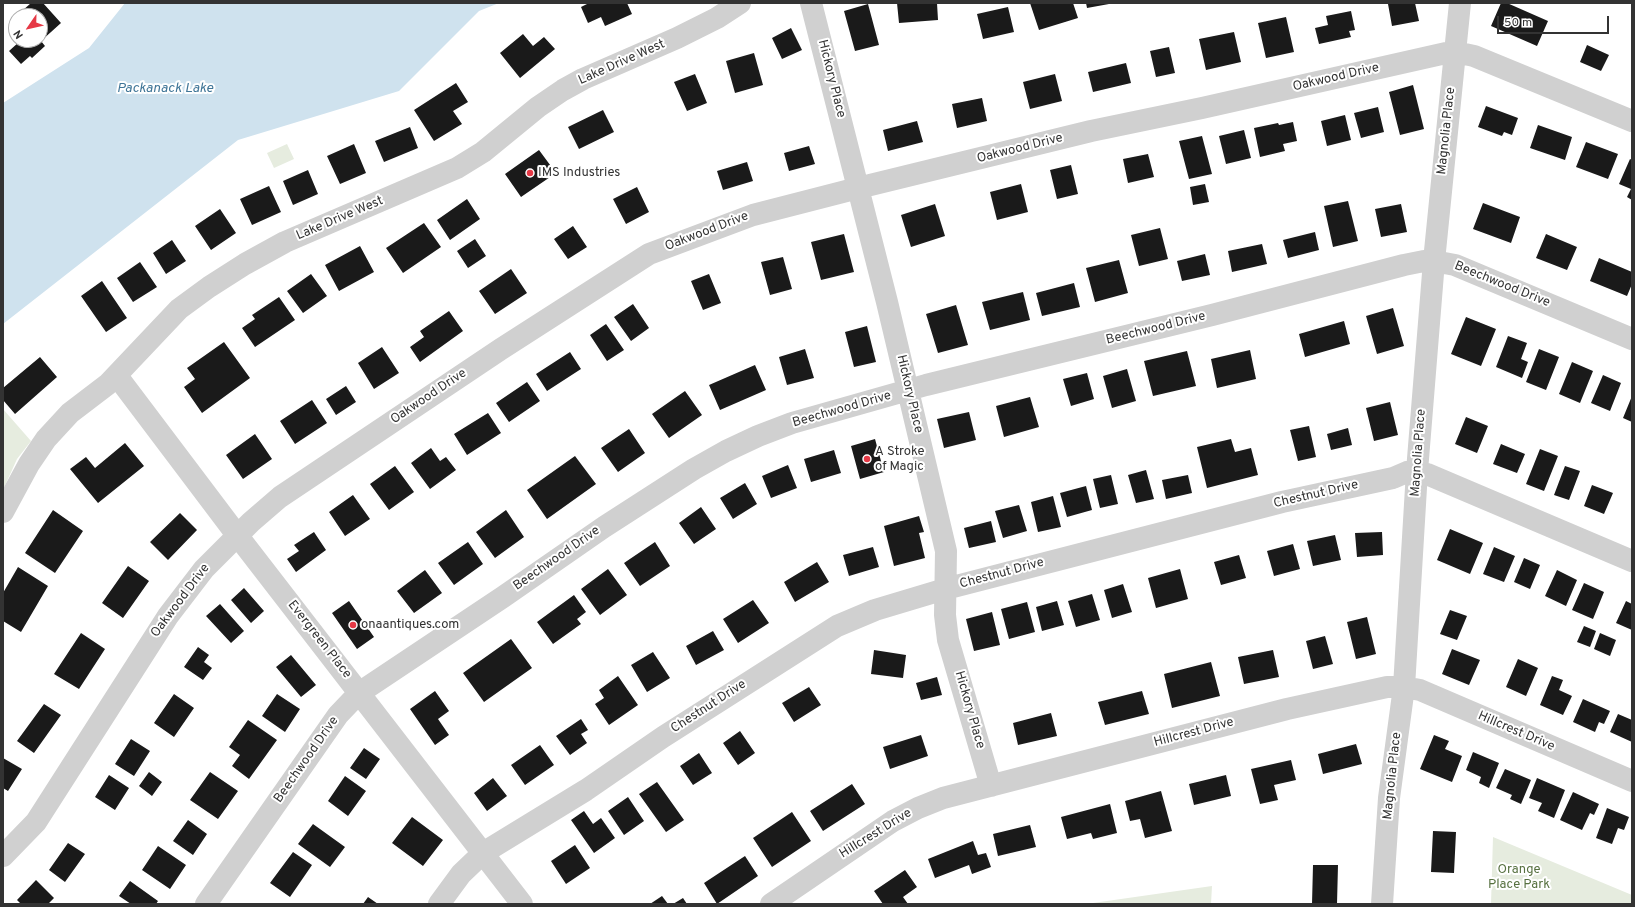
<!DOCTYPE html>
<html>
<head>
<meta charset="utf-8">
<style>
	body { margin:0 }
	#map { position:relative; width:1635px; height:907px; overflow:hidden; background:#fff; font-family:Overpass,sans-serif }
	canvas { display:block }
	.frame { position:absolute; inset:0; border:4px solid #333; pointer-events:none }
	.north { position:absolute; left:8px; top:8px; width:40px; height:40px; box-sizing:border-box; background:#fff; border:1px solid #adadad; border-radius:50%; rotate:236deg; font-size:11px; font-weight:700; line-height:16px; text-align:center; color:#333 }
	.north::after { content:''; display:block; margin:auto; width:14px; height:18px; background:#e63946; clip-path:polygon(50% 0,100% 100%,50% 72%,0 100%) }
	.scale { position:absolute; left:1497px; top:16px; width:112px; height:18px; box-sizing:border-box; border:2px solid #333; border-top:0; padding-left:5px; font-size:12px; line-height:14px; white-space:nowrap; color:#333; -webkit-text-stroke:3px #fff; paint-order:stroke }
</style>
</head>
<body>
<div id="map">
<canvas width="1635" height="907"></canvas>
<div class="frame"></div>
<div class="north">N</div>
<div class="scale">50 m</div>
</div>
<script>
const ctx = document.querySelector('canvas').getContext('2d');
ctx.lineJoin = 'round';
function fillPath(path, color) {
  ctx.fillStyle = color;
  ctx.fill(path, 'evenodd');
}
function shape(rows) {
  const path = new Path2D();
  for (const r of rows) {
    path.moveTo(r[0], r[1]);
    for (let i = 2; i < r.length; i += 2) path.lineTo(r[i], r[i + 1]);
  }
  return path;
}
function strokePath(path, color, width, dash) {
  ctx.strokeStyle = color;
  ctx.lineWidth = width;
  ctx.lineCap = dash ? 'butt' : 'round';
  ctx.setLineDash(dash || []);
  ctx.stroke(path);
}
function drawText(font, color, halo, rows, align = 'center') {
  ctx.font = font + ' Overpass,sans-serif';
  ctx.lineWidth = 4;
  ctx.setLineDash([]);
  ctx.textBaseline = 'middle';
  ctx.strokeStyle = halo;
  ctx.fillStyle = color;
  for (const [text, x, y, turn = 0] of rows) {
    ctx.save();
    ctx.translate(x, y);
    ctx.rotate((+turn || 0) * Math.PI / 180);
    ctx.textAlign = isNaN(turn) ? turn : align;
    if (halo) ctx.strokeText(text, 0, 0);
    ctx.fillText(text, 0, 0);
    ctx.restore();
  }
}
fillPath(shape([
	[287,144,294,159,274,168,267,153],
	[3,409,31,441,17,459,3,490],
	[1493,837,1632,895,1632,904,1491,904],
	[1212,886,1211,904,1086,904]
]), '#e6ecdf');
fillPath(shape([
	[125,3,499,3,479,11,399,91,238,140,3,324,3,103,89,48]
]), '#cfe2ee');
fillPath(shape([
	[31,3,43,3,61,23,41,41,45,46,32,58,30,56,21,64,9,51,19,42,17,40,40,40,40,16,26,16,22,11],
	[589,3,627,3,632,14,605,26,601,17,588,23,581,7],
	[897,3,937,3,938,20,899,23],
	[1030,3,1073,3,1078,18,1039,30],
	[1086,3,1109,3,1109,4,1087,8],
	[1394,3,1415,3,1419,21,1392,26,1388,4],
	[1501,3,1507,3,1548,21,1537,46,1491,26],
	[868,4,879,45,855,51,844,11],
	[1008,7,1014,32,983,39,977,14],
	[1351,11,1355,30,1349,31,1351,37,1319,44,1315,28,1328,25,1326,16],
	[1286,17,1294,52,1266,58,1258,23],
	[791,28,802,50,782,59,772,38],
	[1234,32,1241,62,1206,70,1199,39],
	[523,34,533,46,544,37,555,49,520,78,500,53],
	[1587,45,1609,55,1601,71,1580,62],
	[1169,47,1175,73,1156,77,1150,51],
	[754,53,763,85,735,93,726,61],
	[1126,63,1131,83,1093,92,1088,72],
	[695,74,707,103,687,111,674,82],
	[1055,74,1062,101,1030,109,1023,82],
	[456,83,468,102,453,111,462,124,434,141,414,110],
	[1413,85,1424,129,1400,135,1389,92],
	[982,98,987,121,957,128,952,104],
	[1486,106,1518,118,1512,135,1504,132,1502,136,1478,127],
	[1378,107,1384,132,1361,138,1354,113],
	[603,110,614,132,579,149,568,127],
	[1345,115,1351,140,1327,146,1321,121],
	[917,121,923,142,888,151,883,130],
	[1293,122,1297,141,1283,144,1285,151,1260,157,1254,128,1278,123,1279,125],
	[1538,125,1572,137,1565,160,1530,148],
	[410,127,418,148,384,162,375,141],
	[1244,130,1251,158,1226,164,1219,136],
	[1202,136,1212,174,1189,179,1179,141],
	[1586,142,1618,154,1608,179,1576,167],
	[354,144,366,173,340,184,327,156],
	[809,146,815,164,789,171,784,153],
	[539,150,556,173,521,197,505,174],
	[1148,154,1154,177,1128,183,1123,159],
	[1630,159,1632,160,1632,200,1627,197,1631,189,1619,184],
	[747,162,753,181,723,190,717,171],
	[1071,165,1078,194,1057,199,1050,170],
	[308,170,318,194,293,205,283,181],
	[1021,184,1028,212,997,220,990,192],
	[1205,184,1209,202,1193,205,1190,187],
	[269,186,281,212,252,225,240,199],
	[637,187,649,212,626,224,613,199],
	[467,199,480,219,450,240,437,220],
	[1348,201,1358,241,1333,247,1324,206],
	[1483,203,1520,217,1511,243,1473,229],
	[935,204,945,236,911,247,901,215],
	[1401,204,1407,232,1381,237,1375,209],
	[220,209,236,233,211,250,195,226],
	[424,223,441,247,403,273,386,248],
	[573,226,587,247,568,259,554,239],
	[1160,228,1168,259,1139,266,1131,235],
	[1315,232,1319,250,1288,258,1283,240],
	[844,234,854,272,821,280,811,242],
	[1546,234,1577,247,1567,270,1536,258],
	[475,239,486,256,468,268,457,251],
	[172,240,186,261,166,274,153,253],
	[1262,244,1267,264,1232,272,1228,251],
	[360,246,374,272,339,291,325,265],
	[1205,254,1210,275,1182,281,1177,261],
	[783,257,792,289,770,295,761,262],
	[1599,258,1632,272,1632,284,1627,296,1590,281],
	[1119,260,1128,293,1095,302,1086,268],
	[140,262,157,287,133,302,117,278],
	[511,269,527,293,495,314,479,291],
	[311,274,327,296,303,313,287,291],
	[709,274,721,303,703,310,691,281],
	[102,281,127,318,106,332,81,296],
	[1074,283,1080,307,1042,316,1036,293],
	[1023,292,1030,320,990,330,982,302],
	[279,297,295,320,255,347,242,328,255,319,252,315],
	[633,304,649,328,631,341,614,317],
	[956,305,968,345,938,353,926,314],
	[1393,308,1404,346,1377,354,1366,316],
	[449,311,463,331,420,362,410,347,424,337,420,331],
	[1466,317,1496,329,1481,366,1451,354],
	[1344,321,1350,344,1305,357,1299,334],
	[606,324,624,350,607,361,590,335],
	[867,326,876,362,854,367,845,332],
	[1508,336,1527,343,1521,359,1528,362,1522,378,1496,367],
	[224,342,250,378,202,413,184,387,195,379,187,368],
	[382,347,399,373,374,389,358,363],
	[805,349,814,378,787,385,779,357],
	[1539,349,1559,357,1546,390,1526,382],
	[1250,350,1256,379,1217,388,1211,359],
	[1187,351,1196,386,1153,396,1144,361],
	[570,352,581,369,547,391,536,374],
	[40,357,57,377,15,414,3,400,3,388],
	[1572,362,1593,371,1580,403,1559,394],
	[755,365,766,390,720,410,709,385],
	[1127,369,1136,401,1112,408,1103,376],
	[1087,373,1094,399,1071,406,1063,379],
	[1603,375,1621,383,1610,411,1591,403],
	[527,382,540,401,509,422,496,403],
	[346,386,356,402,336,415,326,399],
	[685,391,702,415,669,438,652,414],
	[1632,396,1632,422,1623,418],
	[1030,397,1039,427,1004,437,996,406],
	[312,400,327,423,295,444,280,421],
	[1390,402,1398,435,1374,441,1366,408],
	[969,412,976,440,944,448,937,419],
	[488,413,501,433,467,455,454,434],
	[1466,417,1488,426,1477,453,1455,444],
	[1309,426,1316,457,1298,461,1290,430],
	[1348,428,1352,445,1331,450,1327,434],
	[629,429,645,453,618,472,601,448],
	[255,434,272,459,243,479,226,455],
	[875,439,884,472,860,479,851,446],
	[1231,439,1235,452,1251,448,1258,475,1207,488,1197,447],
	[125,443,144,466,98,503,70,469,86,457,95,468],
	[1501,444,1525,454,1517,473,1493,464],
	[431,448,440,461,446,457,456,470,430,489,411,463],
	[1540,449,1558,456,1544,491,1526,484],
	[834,450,841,473,811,482,804,459],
	[575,456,596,484,547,519,527,490],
	[788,465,797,488,771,498,762,476],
	[395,466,414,492,389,510,370,484],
	[1565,466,1580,471,1569,500,1554,495],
	[1146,470,1154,499,1136,503,1128,475],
	[1111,475,1118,504,1100,508,1093,479],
	[1188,475,1192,493,1166,499,1162,480],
	[745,483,757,504,733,519,720,498],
	[1592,485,1613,493,1604,514,1584,506],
	[1086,486,1092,510,1067,517,1060,493],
	[353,495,370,519,345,536,329,512],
	[1053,496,1061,527,1038,532,1031,502],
	[1019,505,1027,531,1003,538,995,511],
	[701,507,716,529,694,544,679,523],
	[53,510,83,531,55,573,25,553],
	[506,510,524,537,495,558,476,532],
	[180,513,197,530,168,560,150,542],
	[919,516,924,532,919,533,925,558,894,566,884,526],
	[991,521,996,542,969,548,964,528],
	[1450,529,1483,543,1470,574,1437,560],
	[314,532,326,550,296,572,287,559,299,551,294,545],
	[1382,532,1383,555,1357,557,1355,533],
	[1335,535,1341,560,1313,566,1307,541],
	[468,542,483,564,454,585,438,563],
	[655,542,670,566,640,586,624,563],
	[1293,544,1300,569,1274,576,1267,551],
	[873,547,879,567,849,576,843,555],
	[1494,547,1515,556,1504,582,1483,574],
	[1239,555,1246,578,1221,585,1214,562],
	[1524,558,1540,565,1530,589,1514,582],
	[817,562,829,582,795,602,784,582],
	[128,566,149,581,123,618,102,603],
	[18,567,48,586,21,632,3,621,3,593],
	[608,569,627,595,600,615,581,589],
	[1180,569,1188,599,1156,608,1148,578],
	[425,570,442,593,414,613,397,591],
	[1557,570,1577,580,1566,606,1545,596],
	[1584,583,1604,592,1593,619,1572,610],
	[1123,584,1132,612,1112,618,1104,590],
	[244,588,264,611,251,623,231,600],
	[1092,594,1100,620,1076,627,1068,601],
	[574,595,586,612,577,619,581,624,553,644,537,622],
	[753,600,769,623,738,643,723,619],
	[349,601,374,637,357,649,332,613],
	[1057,601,1064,625,1042,631,1036,607],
	[1626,601,1632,604,1632,630,1616,623],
	[1027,602,1035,632,1009,639,1001,609],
	[220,604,244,631,231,643,206,616],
	[1450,610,1467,616,1457,640,1440,634],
	[992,612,1000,645,974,651,966,619],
	[1367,617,1376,654,1356,659,1347,622],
	[1584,626,1596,631,1590,647,1577,642],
	[713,631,724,650,696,665,686,646],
	[81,633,105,649,79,689,54,674],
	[1600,633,1616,640,1610,656,1594,649],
	[1325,636,1333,664,1313,669,1306,641],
	[511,639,532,668,484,702,463,673],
	[198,647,209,655,204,662,212,668,203,680,184,667],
	[1452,649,1480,660,1469,685,1442,674],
	[874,650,906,655,903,678,871,674],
	[1273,650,1279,677,1244,684,1238,657],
	[653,652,670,678,647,692,631,665],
	[291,655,316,685,301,697,276,667],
	[1518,659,1538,668,1526,696,1506,687],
	[1211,662,1220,696,1172,708,1164,674],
	[618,676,638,705,609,725,595,704,604,698,599,690],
	[1552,676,1563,680,1559,690,1572,696,1563,715,1540,705],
	[937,677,942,695,921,700,916,683],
	[809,687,821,705,794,722,782,703],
	[435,691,449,711,438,719,449,735,435,745,410,709],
	[1142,691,1149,714,1105,725,1098,702],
	[174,694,194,708,174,737,154,723],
	[277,694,300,709,285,732,262,716],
	[1583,699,1610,711,1604,724,1599,722,1595,732,1573,722],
	[44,704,61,715,34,753,17,741],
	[1051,713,1057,736,1018,745,1013,723],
	[1618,714,1632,720,1632,742,1610,732],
	[581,719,588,730,581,734,587,743,570,755,556,736],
	[248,720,277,740,249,779,232,766,240,755,229,747],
	[740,731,755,753,738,765,723,743],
	[921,735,928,756,890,769,883,747],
	[1434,735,1449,741,1445,749,1462,756,1452,782,1420,769],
	[131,739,150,751,134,776,115,764],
	[1356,744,1362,764,1323,774,1318,754],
	[540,745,554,765,525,785,511,765],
	[364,748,380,759,366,779,350,768],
	[1473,752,1499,763,1489,788,1479,783,1481,777,1466,770],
	[699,753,712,773,693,785,680,766],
	[3,758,22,769,8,791,3,788],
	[1291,760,1296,780,1274,785,1278,800,1260,804,1251,769],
	[1505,769,1531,780,1521,804,1510,799,1512,795,1496,788],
	[149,772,162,782,152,796,139,786],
	[210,772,238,791,218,819,190,800],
	[109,775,129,788,115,810,95,797],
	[1226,775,1231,796,1194,805,1189,784],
	[345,776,366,791,348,816,328,801],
	[493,778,507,796,487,811,474,793],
	[1537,778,1565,790,1554,818,1538,811,1542,803,1529,798],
	[657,782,684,820,666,832,639,794],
	[852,784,865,804,823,831,810,811],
	[1161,791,1172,831,1145,838,1140,819,1130,821,1125,801],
	[1573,792,1599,804,1594,815,1590,813,1582,830,1560,820],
	[628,797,644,821,624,835,608,811],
	[1110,804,1117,833,1093,839,1091,833,1067,839,1061,817],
	[1607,808,1629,817,1624,830,1618,828,1612,844,1596,838],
	[584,811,593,824,601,818,615,838,594,853,571,820],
	[792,812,811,841,772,867,753,838],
	[412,817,443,840,423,866,392,843],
	[188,820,207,834,193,855,173,841],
	[313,824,345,847,330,867,298,844],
	[1030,825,1036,847,998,856,993,834],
	[1433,831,1456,832,1454,873,1431,872],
	[973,841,978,855,986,853,991,867,972,874,969,865,935,878,928,859],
	[68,843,85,854,65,882,49,870],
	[575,845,590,868,566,884,551,861],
	[158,846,186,865,170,889,142,870],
	[293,852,312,865,290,897,270,883],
	[745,856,758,876,717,904,704,883],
	[1313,865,1338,865,1337,904,1312,904],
	[905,870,917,887,903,897,908,904,883,904,874,891],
	[36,880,54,898,48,904,21,904,17,900],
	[130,881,158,901,156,904,131,904,119,896],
	[662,896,668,904,650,904],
	[368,897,378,904,363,904],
	[683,898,687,904,673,904]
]), '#1a1a1a');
strokePath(shape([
	[811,3,887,302,946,551,945,615,948,640,991,786],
	[117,376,237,535,522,904],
	[3,512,29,464,46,439,70,413,108,384,179,309,209,287,245,264,285,242,457,168,483,152,538,107,563,90,583,79,677,38,717,18,740,3],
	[3,856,36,822,168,616,204,569,251,522,280,497,501,349,649,254,753,215,858,188,1091,131,1202,108,1446,53,1460,53,1474,56,1632,121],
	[206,904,338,715,359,693,503,597,604,527,694,469,726,451,758,436,792,423,926,385,1212,315,1404,265,1424,261,1439,262,1455,265,1632,339],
	[439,904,461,874,483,853,586,790,663,737,837,626,875,610,945,589,1282,502,1393,478,1407,472,1417,471,1427,474,1632,561],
	[771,904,893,821,918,808,943,798,1287,709,1387,687,1404,687,1420,690,1632,781],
	[1382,904,1389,798,1404,687,1417,471,1434,261,1460,3]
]), '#d0d0d0', 22);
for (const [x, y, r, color] of [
	[530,173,4,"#e63946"],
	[867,459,4,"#e63946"],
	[353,625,4,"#e63946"]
]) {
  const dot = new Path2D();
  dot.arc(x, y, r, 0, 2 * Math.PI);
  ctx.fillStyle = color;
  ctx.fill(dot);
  strokePath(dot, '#fff', 1.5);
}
drawText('13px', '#333', '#fff', [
	["Lake Drive West",622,63,-24],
	["Oakwood Drive",1336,78,-13],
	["Hickory Place",831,79,76],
	["Magnolia Place",1447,131,-84],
	["Oakwood Drive",1020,149,-14],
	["Lake Drive West",340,219,-23],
	["Oakwood Drive",707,232,-21],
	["Beechwood Drive",1502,285,22],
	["Beechwood Drive",1156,329,-14],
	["Hickory Place",909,394,77],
	["Oakwood Drive",429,397,-34],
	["Beechwood Drive",842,410,-16],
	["Magnolia Place",1419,453,-86],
	["Chestnut Drive",1316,495,-13],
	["Beechwood Drive",557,559,-35],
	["Chestnut Drive",1002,574,-15],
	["Oakwood Drive",181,601,-53],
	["Evergreen Place",319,640,52],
	["Chestnut Drive",709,707,-33],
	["Hickory Place",969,710,74],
	["Hillcrest Drive",1516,732,23],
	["Hillcrest Drive",1194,733,-15],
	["Beechwood Drive",307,760,-55],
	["Magnolia Place",1393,776,-84],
	["Hillcrest Drive",876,834,-32]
]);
drawText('13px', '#333', '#fff', [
	["IMS Industries",538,173],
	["A Stroke",875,452],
	["of Magic",875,467],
	["onaantiques.com",361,625]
], 'left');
drawText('13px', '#56703f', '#fff', [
	["Orange",1519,870],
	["Place Park",1519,885]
]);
drawText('italic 14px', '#3f7597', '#fff', [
	["Packanack Lake",165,89]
]);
</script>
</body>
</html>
